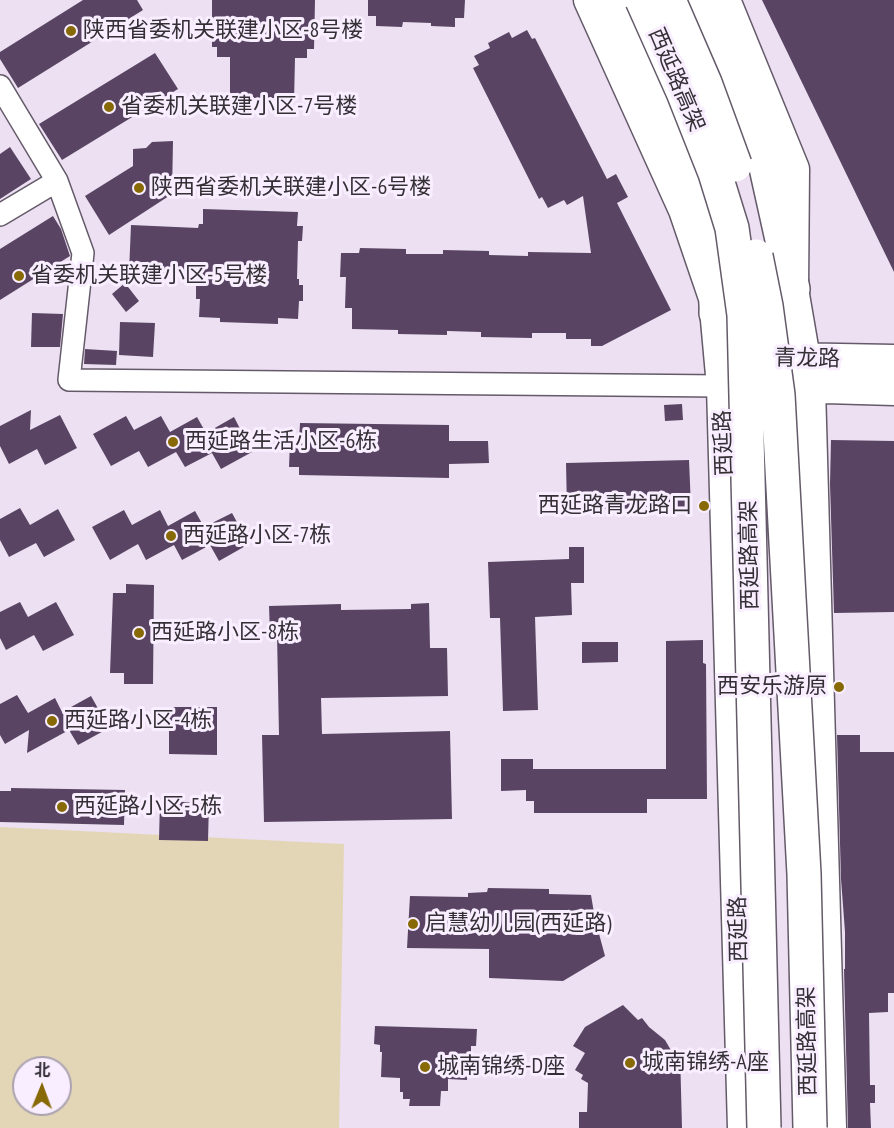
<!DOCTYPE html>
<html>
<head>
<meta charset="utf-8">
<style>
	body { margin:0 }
	#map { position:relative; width:894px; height:1128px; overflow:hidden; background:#ece0f2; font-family:"PT Sans Narrow","Noto Sans SC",sans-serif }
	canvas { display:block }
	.north { position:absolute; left:12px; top:1056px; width:60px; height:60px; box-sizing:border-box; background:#f9eeff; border:2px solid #aaa2af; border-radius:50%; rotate:1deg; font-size:16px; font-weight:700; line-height:24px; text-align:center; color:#343036 }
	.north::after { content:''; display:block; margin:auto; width:21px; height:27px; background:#876905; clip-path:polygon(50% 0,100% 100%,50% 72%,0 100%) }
</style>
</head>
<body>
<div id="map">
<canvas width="894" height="1128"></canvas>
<div class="north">北</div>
</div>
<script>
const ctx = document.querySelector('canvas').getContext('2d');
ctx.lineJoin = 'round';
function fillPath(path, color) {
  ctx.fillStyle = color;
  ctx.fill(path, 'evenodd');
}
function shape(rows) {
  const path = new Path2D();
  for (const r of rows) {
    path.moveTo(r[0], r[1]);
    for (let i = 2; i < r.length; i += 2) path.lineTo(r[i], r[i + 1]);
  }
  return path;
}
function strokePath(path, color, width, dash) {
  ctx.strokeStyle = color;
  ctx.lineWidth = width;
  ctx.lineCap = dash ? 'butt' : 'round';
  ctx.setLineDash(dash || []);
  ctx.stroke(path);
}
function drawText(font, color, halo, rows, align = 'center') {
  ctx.font = font + ' "PT Sans Narrow","Noto Sans SC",sans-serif';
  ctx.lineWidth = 6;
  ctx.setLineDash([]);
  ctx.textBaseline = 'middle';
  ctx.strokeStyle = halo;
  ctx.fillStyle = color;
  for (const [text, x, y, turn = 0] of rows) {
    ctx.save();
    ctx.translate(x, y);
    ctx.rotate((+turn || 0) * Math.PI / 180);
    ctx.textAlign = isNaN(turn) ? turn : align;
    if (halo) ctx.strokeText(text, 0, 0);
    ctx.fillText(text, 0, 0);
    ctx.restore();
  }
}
fillPath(shape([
	[0,827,344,844,339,1128,0,1128],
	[24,1068,60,1068,60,1104,24,1104]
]), '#e3d6b7');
fillPath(shape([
	[83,0,137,0,143,10,18,88,0,59,0,52],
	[212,0,315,0,314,49,307,49,307,58,295,58,294,102,279,102,279,98,245,98,245,101,230,101,230,57,217,57,217,47,212,47],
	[368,0,465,0,464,18,455,18,455,27,431,26,431,23,403,22,402,27,376,26,376,16,368,16],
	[762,0,894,0,894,272,857,196],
	[527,30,532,39,535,38,607,179,616,174,628,197,617,203,671,310,602,346,591,346,591,339,566,339,566,333,532,333,532,338,481,337,481,332,447,331,447,335,398,334,398,330,352,329,352,308,345,308,346,277,340,277,341,253,359,253,360,248,406,249,406,254,443,254,443,250,489,251,489,255,528,256,528,252,591,253,583,196,567,205,564,200,548,208,542,197,539,199,473,68,479,65,474,56,490,48,488,43,509,32,512,38],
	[155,53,178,89,62,160,39,124],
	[173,141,172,194,109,235,85,196,133,166,133,149,146,148,152,142],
	[10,147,31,179,0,199,0,154],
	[203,209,298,212,297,226,303,226,302,241,298,241,297,279,299,279,299,285,303,285,303,301,299,301,298,319,278,318,278,324,220,322,220,318,199,317,200,299,196,299,196,275,129,272,131,225,198,228,199,224,203,224],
	[53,216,61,229,70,256,0,300,0,249],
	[125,283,139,301,126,312,112,294],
	[32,313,63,314,60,347,31,347],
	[120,322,155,323,153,357,119,355],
	[85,349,117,351,116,365,84,364],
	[682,404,683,420,665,421,664,405],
	[31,410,30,430,60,415,77,448,45,465,37,449,9,464,0,446,0,426],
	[126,416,134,430,161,416,170,432,197,417,206,433,234,417,252,452,221,469,212,453,185,467,176,452,148,467,139,451,111,466,93,434],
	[300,423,449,425,449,441,488,441,489,463,449,464,449,478,299,475,299,467,289,467,290,442,299,442],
	[831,440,894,441,894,612,834,613,830,484],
	[689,460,691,507,567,510,566,463],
	[20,508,30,525,58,509,75,540,44,557,36,543,9,557,0,540,0,519],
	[124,510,132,525,160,510,168,526,195,511,204,527,232,513,249,544,219,561,210,545,182,560,174,545,146,560,138,544,110,560,92,527],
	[569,547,584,547,584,583,571,583,572,615,535,617,538,710,503,711,500,618,490,618,488,562,569,559],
	[126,584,154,585,153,684,124,684,124,673,110,673,113,593,126,593],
	[20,602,28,617,56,602,74,635,43,651,34,635,6,650,0,638,0,612],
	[429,603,430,648,447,648,448,696,321,698,322,734,450,731,452,819,264,822,262,735,279,735,277,634,270,635,269,606,341,604,341,610,411,609,411,604],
	[703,640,703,663,706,664,707,799,647,799,647,813,534,813,534,801,526,801,526,790,501,791,501,759,533,759,533,769,666,769,666,641],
	[582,642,618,642,618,662,582,663],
	[17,695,28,713,55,698,62,712,91,696,109,728,78,745,69,730,27,753,29,730,5,744,0,735,0,704],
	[169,707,217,707,217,755,169,754],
	[837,735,860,735,860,752,894,752,894,993,888,993,888,1012,869,1013,870,1085,875,1085,875,1103,870,1103,871,1128,848,1128,844,969,845,969,845,932,841,879],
	[11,788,125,790,124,825,0,822,0,791,11,791],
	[160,801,209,803,208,841,159,840],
	[488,888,549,889,549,894,591,895,595,919,605,956,563,981,489,978,489,949,407,948,410,896,468,897,468,893,487,892],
	[623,1005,638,1020,642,1018,649,1027,665,1040,672,1052,680,1052,682,1128,579,1128,579,1112,587,1112,588,1083,581,1079,583,1075,575,1070,585,1053,573,1046,585,1027],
	[375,1026,477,1029,476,1046,471,1046,471,1052,468,1052,467,1080,448,1079,448,1091,441,1091,440,1106,409,1106,410,1099,403,1099,403,1092,400,1092,400,1078,381,1077,382,1052,380,1052,380,1045,374,1044]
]), '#594563');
const street = shape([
	[0,86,57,181,83,253,69,380,722,386],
	[0,215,57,181]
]);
const secondary = shape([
	[589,0,684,210,714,298,722,386,743,1128],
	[725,0,794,169,793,289,810,388,831,1128],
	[786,358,894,360],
	[791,387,894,390]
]);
const highway = shape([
	[608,0,681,154,705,217,718,270,716,313],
	[694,0,763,154,793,289]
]);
strokePath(street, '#645a69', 24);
strokePath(secondary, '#645a69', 33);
strokePath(highway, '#645a69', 36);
strokePath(street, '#fff', 21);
strokePath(secondary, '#fff', 30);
strokePath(highway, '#fff', 33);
const highwayBridge = shape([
	[642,0,683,92,715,173,732,228,744,315,764,1128],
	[669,0,705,83,735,165],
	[756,256,766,306,778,395,804,874,810,1128]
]);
strokePath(highwayBridge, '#645a69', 36, []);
strokePath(highwayBridge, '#fff', 33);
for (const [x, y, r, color] of [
	[71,31,6,"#876905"],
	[109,107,6,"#876905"],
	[139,188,6,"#876905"],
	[19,276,6,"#876905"],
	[173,442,6,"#876905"],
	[704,506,6,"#876905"],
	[171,536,6,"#876905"],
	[139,633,6,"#876905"],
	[839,687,6,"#876905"],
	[52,721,6,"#876905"],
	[62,807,6,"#876905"],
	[413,924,6,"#876905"],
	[630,1063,6,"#876905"],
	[425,1067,6,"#876905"]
]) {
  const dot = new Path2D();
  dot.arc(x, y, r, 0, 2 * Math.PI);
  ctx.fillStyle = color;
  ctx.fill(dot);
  strokePath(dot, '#f9eeff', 2);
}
drawText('22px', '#343036', '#f9eeff', [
	["陕西省委机关联建小区-8号楼",83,31],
	["省委机关联建小区-7号楼",121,107],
	["陕西省委机关联建小区-6号楼",151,188],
	["省委机关联建小区-5号楼",31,276],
	["西延路生活小区-6栋",185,442],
	["西延路青龙路口",692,506,"right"],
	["西延路小区-7栋",183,536],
	["西延路小区-8栋",151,633],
	["西安乐游原",827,687,"right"],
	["西延路小区-4栋",64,721],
	["西延路小区-5栋",74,807],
	["启慧幼儿园(西延路)",425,924],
	["城南锦绣-A座",642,1063],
	["城南锦绣-D座",437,1067]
], 'left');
drawText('22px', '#343036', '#f9eeff', [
	["西延路高架",676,80,67],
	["青龙路",807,359,1],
	["西延路",724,443,-92],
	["西延路高架",750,555,-91],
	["西延路",739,929,-91],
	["西延路高架",808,1041,-91]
]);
</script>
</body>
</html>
